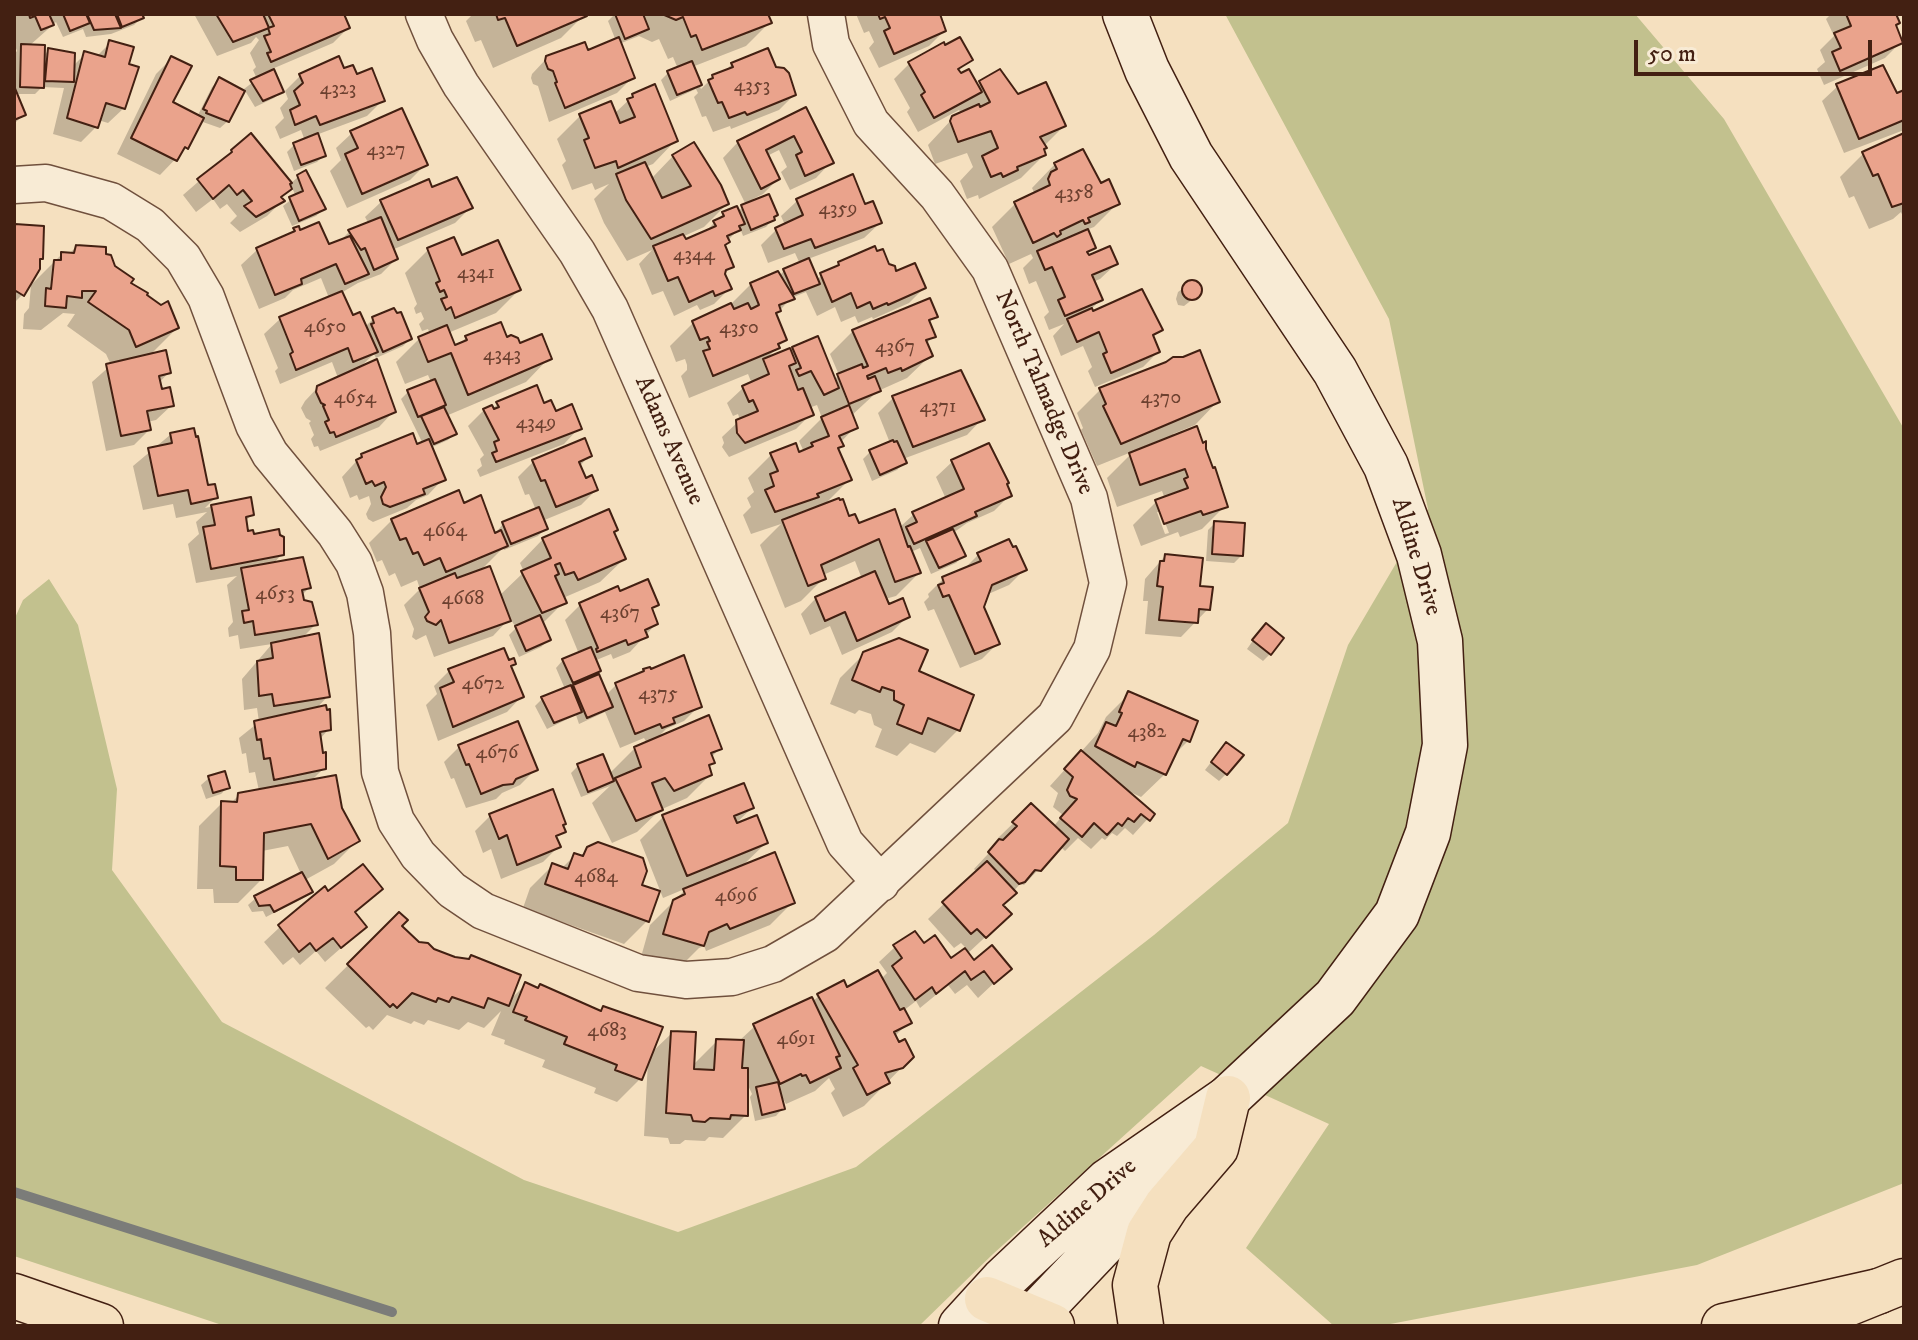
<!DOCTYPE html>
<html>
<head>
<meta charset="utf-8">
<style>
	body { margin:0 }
	#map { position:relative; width:1918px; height:1340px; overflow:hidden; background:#f5e0bf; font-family:"IM FELL DW Pica",serif }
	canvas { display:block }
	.frame { position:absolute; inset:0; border:16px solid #432012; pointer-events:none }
	.scale { position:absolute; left:1634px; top:40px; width:238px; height:36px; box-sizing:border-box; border:4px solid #432012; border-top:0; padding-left:10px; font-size:24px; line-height:28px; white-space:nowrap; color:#432012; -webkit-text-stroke:6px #f8ebd5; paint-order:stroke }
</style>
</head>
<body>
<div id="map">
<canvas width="1918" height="1340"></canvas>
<div class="frame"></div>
<div class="scale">50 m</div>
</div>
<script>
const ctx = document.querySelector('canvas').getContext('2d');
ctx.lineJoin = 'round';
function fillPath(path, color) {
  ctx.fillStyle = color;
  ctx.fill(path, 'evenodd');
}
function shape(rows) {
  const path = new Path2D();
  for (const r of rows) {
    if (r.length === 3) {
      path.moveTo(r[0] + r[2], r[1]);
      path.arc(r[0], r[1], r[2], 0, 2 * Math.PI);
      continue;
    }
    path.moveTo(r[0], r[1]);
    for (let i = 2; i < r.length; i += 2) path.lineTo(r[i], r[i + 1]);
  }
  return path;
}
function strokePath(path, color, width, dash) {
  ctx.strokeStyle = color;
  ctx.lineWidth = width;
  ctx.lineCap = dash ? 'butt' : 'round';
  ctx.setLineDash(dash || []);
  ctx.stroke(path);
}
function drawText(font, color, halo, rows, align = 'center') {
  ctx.font = font + ' "IM FELL DW Pica",serif';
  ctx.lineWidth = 6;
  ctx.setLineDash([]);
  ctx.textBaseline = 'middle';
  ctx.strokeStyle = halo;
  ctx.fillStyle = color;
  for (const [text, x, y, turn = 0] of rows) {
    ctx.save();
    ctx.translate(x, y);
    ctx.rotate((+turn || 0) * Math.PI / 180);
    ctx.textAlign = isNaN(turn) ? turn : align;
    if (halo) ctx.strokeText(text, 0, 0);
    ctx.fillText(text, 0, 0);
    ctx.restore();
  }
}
fillPath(shape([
	[1225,14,1635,14,1724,119,1904,429,1904,1183,1697,1265,1380,1326,1334,1326,1246,1248,1329,1124,1201,1066,993,1254,919,1326,225,1326,14,1256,14,620,23,600,49,579,78,625,117,789,112,870,222,1022,524,1180,678,1232,856,1167,1154,935,1288,823,1348,645,1428,509,1389,319]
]), '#c2c18e');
fillPath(shape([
	[14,14,140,14,141,18,134,25,111,34,86,37,83,29,63,37,56,22,29,46,43,56,49,50,73,66,85,54,96,57,110,43,127,65,124,108,108,123,98,120,96,127,81,142,53,134,64,88,42,87,35,94,15,94,24,114,14,124,15,53,17,51,14,43],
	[194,14,342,14,348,28,333,43,272,69,281,91,274,98,255,107,244,89,257,79,253,70,256,67,250,53,259,40,256,37,251,43,217,56],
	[473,14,584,14,584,15,561,38,493,68,481,40,475,42,466,21],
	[615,14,765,14,769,23,746,46,692,67,701,89,713,77,724,72,732,64,775,69,794,95,779,110,731,129,730,126,713,132,706,116,702,117,694,97,698,93,696,89,670,101,661,80,668,73,678,69,673,57,668,59,659,39,652,42,639,36,619,44,633,77,617,93,549,122,538,86,533,84,531,78,532,74,547,58,586,53,616,41,608,21],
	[856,14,937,14,944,31,929,46,879,68,869,48,874,42,869,31,864,33],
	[1831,14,1889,14,1901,42,1885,58,1824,85,1817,69,1825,62,1820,50,1834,36,1826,19],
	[172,58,170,103,197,117,212,87,219,80,228,121,220,128,200,121,186,148,160,175,117,154,156,74],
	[970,59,958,72,977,87,981,83,1017,96,1064,126,1044,146,1044,155,1021,178,979,199,978,195,967,199,960,181,973,167,967,153,935,164,928,145,953,118,962,114,959,110,918,132,907,112,910,108,894,79,909,64],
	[343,71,356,77,383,100,367,116,316,135,324,155,317,162,294,171,287,152,294,145,305,141,301,130,280,139,275,127,284,118,280,108,288,99,285,91,300,76],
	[1838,86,1896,96,1904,92,1904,130,1844,153,1822,101],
	[633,96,676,140,653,164,645,167,651,179,673,156,727,204,704,227,682,237,684,242,704,233,723,214,737,212,746,205,723,158,738,142,805,109,831,162,816,178,790,190,781,172,787,167,779,150,767,156,778,179,763,194,753,199,773,219,766,227,743,236,740,228,727,241,723,246,732,266,723,275,729,289,714,304,700,310,697,305,674,316,663,291,652,295,639,264,652,250,627,261,604,223,594,199,609,184,595,190,592,183,572,190,562,165,566,161,557,139,580,116,614,114],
	[352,133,425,165,410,180,347,208,330,171,341,160,336,148],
	[251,136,290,184,298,177,324,209,316,216,292,226,283,206,296,196,291,186,279,198,282,201,267,216,240,232,230,223,237,216,227,204,220,209,213,199,196,212,183,195],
	[1904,136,1904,219,1901,212,1893,219,1869,229,1854,196,1849,198,1840,177,1863,154],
	[1055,164,1100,185,1118,203,1094,227,1086,230,1093,248,1081,261,1116,264,1100,279,1093,282,1101,300,1090,310,1160,330,1152,338,1158,352,1143,367,1095,387,1088,371,1092,367,1083,346,1061,356,1053,336,1064,324,1049,330,1044,317,1049,312,1036,281,1029,284,1023,268,1033,258,1031,254,1009,264,992,227,1015,204,1029,197,1034,192,1032,188],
	[431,190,470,208,455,223,392,250,396,259,381,274,358,283,341,293,352,318,365,327,373,319,410,339,403,346,376,358,374,354,358,369,394,411,379,427,320,451,318,446,314,447,311,439,314,435,309,423,311,421,306,418,301,408,305,401,320,385,338,378,332,362,280,384,275,371,278,368,264,334,280,319,329,298,321,278,293,290,285,298,259,309,241,265,257,250,288,237,297,227,299,232,328,247,339,242,349,232,369,224,365,217,381,202],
	[797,201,864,207,880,223,864,238,808,259,816,280,839,264,887,266,895,274,924,288,909,303,873,319,872,317,858,323,855,316,841,322,835,307,817,316,806,292,791,298,775,316,785,340,765,360,793,348,834,380,839,375,830,354,853,331,935,316,928,323,934,336,926,344,931,355,907,378,878,391,851,416,855,427,840,443,841,446,837,450,849,480,823,506,858,526,899,528,914,514,946,499,936,477,952,462,1005,485,1009,496,994,511,967,523,953,533,963,556,956,563,931,574,920,548,911,552,919,573,896,596,885,599,888,607,908,616,892,632,842,655,830,626,810,635,801,614,816,598,862,579,855,561,823,575,824,578,801,601,785,608,760,545,781,524,751,534,743,515,751,507,747,498,754,492,748,478,771,455,804,452,799,441,822,418,817,405,809,408,811,414,796,429,729,457,722,447,724,443,722,437,740,420,738,414,733,416,727,403,743,388,752,384,748,374,689,398,681,376,687,370,687,365,685,359,676,362,670,346,693,323,730,305,751,284,778,277,784,271,800,264,795,253,768,263,761,245,776,230,785,225,781,216],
	[15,226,41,259,22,295,14,303],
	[453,240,461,257,519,290,496,313,448,333,454,348,466,338,506,339,549,358,526,382,446,416,455,433,448,440,430,448,443,479,428,495,416,500,407,508,373,522,368,519,366,514,371,504,369,496,359,500,357,495,350,498,342,477,362,455,423,444,401,399,408,392,431,382,428,375,405,384,396,362,419,339,430,334,428,329,422,331,419,324,424,319,421,312,416,314,414,308,417,304,405,273,428,250],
	[76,247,103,255,128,284,177,328,149,356,169,372,159,383,160,392,172,405,156,420,147,422,149,430,134,445,106,451,92,382,111,365,106,354,67,326,75,314,63,313,41,330,23,329,24,314,29,308,31,285,62,254,68,255],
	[1193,281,1198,283,1201,290,1198,295,1184,306,1178,305,1176,299,1178,292],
	[1100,390,1218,401,1195,425,1173,434,1225,506,1202,529,1180,537,1178,532,1141,546,1133,525,1156,502,1165,499,1162,491,1117,507,1107,478,1134,451,1097,466,1081,430,1083,428,1077,413],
	[1157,512,1161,512,1169,533,1165,534],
	[893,398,982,419,967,435,903,459,904,463,897,470,872,481,863,459,870,452,890,443,878,413],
	[498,404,543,406,579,428,564,444,480,477,477,470,482,466,480,459,484,455,468,426,484,410,492,409],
	[170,435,215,498,205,508,249,499,252,514,245,522,247,533,282,554,272,565,309,588,301,596,316,624,302,638,328,696,315,710,329,729,319,740,324,768,310,782,340,808,357,841,334,864,305,880,310,891,303,898,266,917,263,911,252,912,248,905,256,898,301,874,288,846,262,851,261,880,238,903,214,903,213,889,197,889,199,826,222,803,231,803,239,795,259,791,255,772,249,773,246,753,242,754,239,738,259,722,257,708,244,710,242,679,272,644,240,649,238,635,229,637,228,628,233,622,227,585,237,576,196,583,188,544,199,534,196,522,207,512,176,518,173,504,143,510,133,466],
	[590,455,579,467,584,480,596,490,581,505,542,521,546,528,538,536,504,550,503,548,479,572,499,596,524,572,520,563,543,539,612,533,624,559,600,582,563,598,564,602,542,624,549,640,541,647,519,657,509,635,516,628,510,618,493,636,434,657,426,635,416,640,412,637,414,629,404,605,420,589,417,580,401,587,395,573,389,576,382,560,377,562,369,543,392,520,463,505,493,536,503,524,536,510,529,494,525,495,518,477,534,461],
	[1215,523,1241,556,1234,563,1206,561,1208,530],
	[979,554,1024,570,1009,585,986,595,982,607,998,643,982,659,960,668,934,609,928,611,924,602,929,597,928,594,943,579,963,570],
	[1165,556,1198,588,1208,609,1181,637,1145,634,1148,601,1143,601,1145,579],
	[619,593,657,604,650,610,656,624,630,652,613,659,611,654,594,661,606,695,616,685,699,706,684,721,666,729,656,739,720,748,711,758,713,762,707,767,710,775,687,798,660,810,637,832,612,843,592,803,610,786,581,797,571,773,578,766,609,774,635,748,647,743,644,738,620,748,605,712,579,724,576,715,547,729,535,706,542,699,565,689,556,668,563,660,579,654,565,620,580,605],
	[1259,632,1270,654,1263,661,1247,649],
	[864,654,917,672,958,730,935,753,910,743,897,756,875,747,882,729,874,725,871,714,859,710,855,714,830,704,840,678],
	[508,663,514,664,510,668,522,696,507,712,438,741,426,705,437,694,434,686,449,671],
	[1129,694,1195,722,1188,741,1172,757,1165,774,1141,797,1126,790,1152,814,1133,835,1125,828,1117,836,1112,833,1105,840,1102,838,1091,849,1078,838,1065,851,1060,846,1024,885,1020,884,1001,905,994,929,967,954,974,963,1009,969,978,998,967,985,955,994,948,985,920,1008,916,1001,903,1011,909,1022,894,1037,912,1057,864,1106,843,1117,831,1093,835,1089,829,1078,815,1091,786,1104,781,1095,783,1108,776,1116,755,1121,750,1097,752,1094,746,1081,746,1115,723,1138,709,1137,705,1141,685,1140,680,1144,670,1144,668,1138,644,1136,648,1061,640,1079,617,1102,594,1093,596,1088,542,1067,545,1060,504,1044,505,1040,491,1035,501,1011,484,1028,468,1022,459,1030,428,1020,424,1025,414,1021,411,1024,387,1015,373,1030,369,1026,366,1028,325,988,399,915,400,926,418,944,508,1002,525,985,599,1013,603,1008,649,1055,672,1033,692,1066,717,1041,738,1042,755,1026,812,1002,819,996,881,979,887,973,879,962,895,947,923,946,951,961,967,949,961,943,954,948,928,919,977,872,974,869,1001,840,998,838,1031,806,1053,827,1063,815,1053,807,1058,793,1050,786,1098,733,1106,717],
	[459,747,536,769,520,785,502,793,496,799,466,808,454,778,451,779,444,762],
	[1219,752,1226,774,1219,781,1205,770],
	[209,778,228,787,221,794,206,799,201,785],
	[752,808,732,827,766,843,740,868,793,902,770,925,706,951,704,946,699,948,679,968,641,957,650,925,687,888,663,898,640,840,663,817],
	[490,816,561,826,563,831,555,839,558,847,543,862,501,879,491,849,483,853,475,831],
	[588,849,640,886,657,892,647,921,624,944,523,908,530,888,553,865,562,868,575,855,580,857],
	[381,889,354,914,365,927,325,962,316,951,300,965,293,957,283,965,264,942,280,927]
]), '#0003');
strokePath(shape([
	[14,1192,392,1312]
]), '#7b7c79', 10);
const building = shape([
	[29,14,49,14,54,25,41,30,35,16,30,18,29,14],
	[63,14,86,14,90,23,70,31,63,14],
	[87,14,115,14,121,28,94,30,87,14],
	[117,14,142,14,144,18,122,27,117,14],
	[216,14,263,14,269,28,233,42,216,14],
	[268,14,344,14,350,28,271,62,267,53,271,52,264,36,270,34,268,28,274,26,268,14],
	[496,14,586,14,587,16,517,46,505,18,498,20,496,14],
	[615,14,643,14,649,29,625,39,615,14],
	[662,14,768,14,772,23,702,50,696,35,691,37,683,17,676,20,662,14],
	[878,14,940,14,946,31,894,54,884,31,890,28,885,17,880,19,878,14],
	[1846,14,1896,14,1900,23,1896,25,1903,43,1840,71,1832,52,1841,48,1834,33,1851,26,1846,14],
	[619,37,635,78,565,108,555,83,557,82,553,71,548,69,545,61,546,56,585,42,588,50,619,37],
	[960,37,973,60,958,69,961,73,969,69,982,92,934,118,921,95,925,92,908,62,944,42,945,45,960,37],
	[109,40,134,47,129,64,139,67,125,109,106,103,98,128,67,118,84,51,105,57,109,40],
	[21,44,45,45,44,88,20,87,21,44],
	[48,48,75,53,74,82,45,81,48,48],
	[768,48,776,67,784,68,789,73,796,95,747,115,745,112,729,118,722,102,718,103,708,80,713,78,712,75,733,67,731,63,768,48],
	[171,56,192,66,173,102,204,118,188,149,185,147,177,161,131,138,171,56],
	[339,56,344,68,353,65,357,74,372,68,385,101,320,125,316,116,295,125,290,110,300,105,294,91,303,83,299,74,339,56],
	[692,61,702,85,677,95,667,71,692,61],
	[1883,65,1897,93,1904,90,1904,120,1859,139,1836,84,1883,65],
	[274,69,284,92,263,101,250,80,274,69],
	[1000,69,1018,94,1046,82,1066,126,1040,137,1047,148,1044,149,1046,155,1017,167,1018,170,1003,177,1001,173,991,177,982,156,998,148,991,131,958,142,950,121,952,116,979,104,980,107,990,102,979,81,1000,69],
	[219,77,245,91,229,122,206,113,207,111,203,109,219,77],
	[655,84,678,141,618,168,616,161,595,168,584,140,589,138,579,114,611,101,620,123,635,117,627,99,633,97,632,94,655,84],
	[14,86,26,115,14,120,14,86],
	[806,107,834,163,805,176,796,155,802,152,794,136,766,150,780,179,761,189,737,141,806,107],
	[402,108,428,165,362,194,345,154,358,148,350,131,402,108],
	[251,133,292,183,290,184,292,189,281,197,285,201,256,217,244,206,252,201,243,190,237,195,229,185,213,199,197,179,232,152,231,150,251,133],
	[318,133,326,156,301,165,293,143,318,133],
	[1904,133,1904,203,1892,207,1878,174,1873,176,1862,152,1904,133],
	[694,142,721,185,729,204,651,239,626,200,616,174,645,162,662,198,691,186,672,155,694,142],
	[1083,149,1101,183,1109,179,1120,204,1088,218,1090,222,1085,224,1083,220,1060,231,1061,234,1057,237,1054,233,1033,243,1014,202,1050,185,1048,179,1051,172,1057,169,1054,163,1083,149],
	[306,170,326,209,299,221,289,197,303,191,297,175,306,170],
	[853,174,865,204,873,201,882,223,815,248,811,239,784,249,775,228,803,215,796,199,853,174],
	[457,177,473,208,398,240,380,200,429,179,432,187,457,177],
	[769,194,778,215,774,217,775,220,751,230,741,205,769,194],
	[737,206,745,224,739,226,741,230,727,236,730,242,725,245,734,267,726,270,725,274,732,289,715,296,713,291,689,302,678,277,668,281,653,246,683,234,686,239,716,226,713,221,724,216,722,212,737,206],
	[381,217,398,259,374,270,365,248,361,250,348,230,381,217],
	[319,222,329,244,350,236,369,274,345,284,336,264,301,279,302,284,275,295,256,248,295,231,293,228,299,226,300,230,319,222],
	[15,224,44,226,43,259,40,259,40,269,24,296,16,291,14,294,15,224],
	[1088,229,1096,248,1087,252,1089,255,1110,246,1118,264,1092,275,1103,300,1065,316,1058,300,1065,297,1052,267,1045,270,1037,251,1088,229],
	[454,237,462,255,498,240,521,290,455,318,451,307,446,310,441,299,447,297,444,290,440,292,436,283,440,281,427,248,454,237],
	[76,245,106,247,106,254,111,255,115,266,134,279,131,283,148,293,147,295,161,305,168,301,179,328,136,347,129,330,88,302,96,291,82,291,82,298,67,296,66,308,45,306,46,288,51,289,54,260,61,260,61,252,74,253,76,245],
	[875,246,877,251,883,249,889,264,895,266,896,271,915,263,926,288,888,305,887,303,873,309,870,302,857,308,851,293,832,302,820,273,839,265,838,262,875,246],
	[809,258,820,284,794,294,783,269,809,258],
	[778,271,795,299,779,305,781,311,776,313,787,340,778,344,780,348,713,376,703,351,710,349,707,342,710,341,708,337,700,340,692,321,731,303,734,309,748,303,751,309,759,305,750,283,778,271],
	[1192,290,10],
	[1142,289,1163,330,1153,335,1160,352,1111,373,1103,354,1107,352,1099,332,1077,342,1067,319,1092,308,1093,311,1142,289],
	[342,291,353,315,360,312,378,352,353,362,348,348,296,370,290,354,293,352,279,317,342,291],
	[930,298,938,317,929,320,936,337,926,340,933,356,902,371,901,368,888,373,886,368,867,376,868,379,875,376,881,391,849,404,837,374,862,364,863,368,868,366,852,330,930,298],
	[394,308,397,313,401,312,412,339,383,352,371,324,374,323,372,317,394,308],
	[501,322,507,337,511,335,518,338,520,343,542,334,552,359,468,395,451,353,428,362,418,337,447,325,455,345,467,340,465,336,501,322],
	[818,336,839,388,824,395,811,371,799,376,796,370,801,368,792,347,818,336],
	[790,348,796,363,789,366,798,390,803,388,814,415,745,443,737,433,736,420,758,411,753,400,749,402,742,386,769,374,763,359,790,348],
	[166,350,171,373,159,376,162,389,170,387,174,406,147,411,151,430,121,436,106,364,166,350],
	[1200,350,1220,402,1121,444,1103,406,1106,404,1099,388,1166,362,1173,357,1183,357,1200,350],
	[377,359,396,412,336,437,334,432,330,433,325,422,329,420,323,406,325,405,321,403,316,392,317,386,377,359],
	[961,370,985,420,913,447,892,396,961,370],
	[435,379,446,405,418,417,407,390,435,379],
	[537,385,544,403,551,400,556,411,572,404,582,429,496,462,492,453,497,451,494,442,499,440,483,409,492,405,494,409,499,407,496,402,537,385],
	[849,405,858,428,839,436,844,446,838,448,852,480,817,494,819,497,775,512,765,490,774,486,770,474,778,471,770,453,796,443,799,452,813,446,811,443,829,436,821,417,849,405],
	[444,407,457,434,434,444,421,416,444,407],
	[1197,426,1203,443,1206,441,1206,449,1213,468,1215,467,1228,507,1203,515,1201,511,1164,524,1155,500,1188,488,1184,479,1188,477,1185,469,1140,485,1129,453,1197,426],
	[194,428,196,437,198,436,208,485,215,484,218,498,191,504,188,490,158,496,148,448,172,443,170,433,194,428],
	[413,433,417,444,429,439,446,480,423,489,425,494,390,507,383,504,381,497,386,487,384,482,375,486,372,481,366,484,356,460,362,457,361,454,413,433],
	[585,438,592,456,579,462,586,478,592,475,598,490,556,507,545,480,541,481,532,460,585,438],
	[893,440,894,442,897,441,907,463,880,475,869,450,893,440],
	[989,443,1009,483,1007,484,1012,496,975,512,977,516,914,544,906,527,917,522,912,512,964,489,951,460,989,443],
	[459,490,464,503,481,495,495,533,501,530,508,546,446,572,440,558,424,565,418,552,413,554,406,538,400,540,391,519,459,490],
	[251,497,254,515,246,517,248,531,253,530,254,534,279,529,280,535,284,537,284,555,211,569,203,527,215,525,211,505,251,497],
	[839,498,840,500,843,499,849,516,855,514,859,523,895,509,908,547,910,546,921,573,895,582,879,539,821,565,826,579,808,586,782,520,839,498],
	[539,507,548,529,511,544,502,522,539,507],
	[609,509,618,530,614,532,626,559,578,580,574,572,565,575,560,563,555,565,559,574,555,576,567,603,542,613,521,571,551,558,542,538,609,509],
	[1214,521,1245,523,1243,556,1212,554,1214,521],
	[953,529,966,556,939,568,926,541,953,529],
	[1009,539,1013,547,1016,546,1027,570,992,585,984,607,1000,644,975,654,949,595,943,597,938,585,944,583,942,577,981,561,977,553,1009,539],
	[1165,554,1203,558,1200,586,1213,587,1210,610,1199,609,1198,623,1159,620,1163,587,1157,586,1160,561,1164,561,1165,554],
	[303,557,311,588,302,590,304,600,312,602,318,625,255,635,253,621,244,623,242,611,249,610,241,568,303,557],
	[490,566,511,621,449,643,441,620,436,625,427,621,425,617,429,612,419,588,455,573,457,578,490,566],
	[875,571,889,604,903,598,910,617,857,641,845,612,825,621,815,597,875,571],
	[648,579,659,605,652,608,658,624,645,630,648,637,628,645,626,640,597,652,596,649,598,648,579,603,618,586,620,591,648,579],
	[540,615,551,640,526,651,515,626,540,615],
	[1266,623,1284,638,1271,655,1252,640,1266,623],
	[319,633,330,697,274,706,272,694,259,696,257,661,273,658,271,643,319,633],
	[899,638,928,650,919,671,974,695,960,731,928,718,922,734,897,724,904,705,894,700,894,691,882,687,880,692,852,680,863,652,899,638],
	[591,647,601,671,573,683,562,659,591,647],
	[504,648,509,660,514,658,516,664,511,666,524,697,453,727,440,688,454,682,448,669,504,648],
	[684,655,702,707,673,718,675,723,662,728,660,724,635,734,615,683,644,671,643,669,650,667,651,669,684,655],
	[599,674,613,707,587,718,573,685,599,674],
	[571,685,582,712,554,723,541,697,571,685],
	[1128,691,1198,721,1190,742,1183,739,1166,775,1137,762,1135,767,1095,746,1106,722,1116,726,1122,713,1119,712,1128,691],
	[326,705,327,710,330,709,331,730,320,732,323,753,326,752,326,769,274,780,270,758,264,759,261,739,257,740,254,721,326,705],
	[709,715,722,749,711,753,715,763,709,765,712,775,674,791,665,778,652,783,663,810,636,821,615,778,641,767,634,747,709,715],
	[518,721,538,770,516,779,513,784,503,785,481,794,469,764,466,765,458,745,518,721],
	[1226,742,1244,755,1227,775,1211,762,1226,742],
	[1081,750,1147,807,1155,814,1150,821,1141,814,1134,822,1128,818,1122,826,1118,823,1107,835,1094,823,1082,837,1060,818,1077,799,1070,796,1067,790,1073,777,1064,769,1081,750],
	[603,754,614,781,588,792,577,764,603,754],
	[225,771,230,788,213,793,208,776,225,771],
	[336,775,342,808,360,841,328,859,311,824,264,833,263,880,236,880,236,867,220,866,221,801,237,802,238,793,336,775],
	[744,783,754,808,734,816,737,823,757,815,768,843,687,876,662,815,744,783],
	[553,789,566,824,563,825,566,832,556,836,561,847,517,865,507,835,499,839,489,814,553,789],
	[1031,803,1069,839,1041,871,1035,870,1025,882,1019,884,988,852,999,839,1003,840,1017,826,1012,822,1031,803],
	[598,842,643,858,647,871,642,885,660,891,649,922,545,884,552,863,568,869,574,853,583,856,587,847,598,842],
	[775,852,795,903,730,929,727,924,709,932,704,946,663,934,673,900,685,894,683,889,775,852],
	[987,861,1017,893,1003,905,1012,914,986,938,977,929,971,934,942,902,987,861],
	[363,864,383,889,355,912,367,927,341,948,333,938,316,951,310,943,299,952,278,925,325,886,328,891,363,864],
	[302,872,313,892,274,912,270,905,259,906,254,896,302,872],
	[399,912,408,920,402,926,419,942,428,943,434,949,455,957,469,959,471,955,521,975,509,1006,488,998,484,1008,452,997,449,1002,438,998,436,1002,412,993,397,1008,393,1004,390,1007,347,964,399,912],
	[915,931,924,943,935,935,951,958,965,948,974,960,992,945,1012,969,994,984,984,971,971,980,965,971,936,994,932,987,915,1000,892,966,902,958,893,945,915,931],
	[878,970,900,1010,904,1008,912,1023,894,1032,899,1042,905,1039,914,1057,903,1068,885,1073,890,1083,867,1095,853,1068,858,1065,817,994,844,980,847,987,878,970],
	[525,982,538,988,540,984,601,1011,603,1006,663,1027,642,1080,615,1070,617,1065,564,1044,567,1037,525,1020,527,1017,513,1012,525,982],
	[812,997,840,1056,836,1057,841,1068,810,1083,806,1075,802,1076,801,1074,780,1084,753,1024,812,997],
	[671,1031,696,1032,694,1069,714,1070,716,1039,744,1040,742,1068,748,1068,748,1116,731,1115,730,1119,710,1118,705,1122,693,1121,691,1115,666,1113,671,1031],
	[778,1082,785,1109,762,1115,756,1087,778,1082]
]);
fillPath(building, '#eaa38c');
strokePath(building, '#432012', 2);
const minor = shape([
	[424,14,435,40,461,85,577,252,610,309,845,843,881,883],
	[14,185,46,183,111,201,150,225,183,258,206,297,254,425,270,454,335,533,354,563,365,593,372,633,380,772,396,821,418,855,452,890,483,911,638,973,686,980,732,977,773,964,825,934,1055,717,1092,649,1108,583,1089,498,990,269,937,195,871,123,831,44,826,14]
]);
const secondary = shape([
	[961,1326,1003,1280,1108,1181,1228,1098,1335,998,1397,914,1428,833,1445,745,1440,641,1419,555,1386,466,1335,371,1191,156,1147,70,1125,14],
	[1025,1326,1158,1186,1179,1159]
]);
const primary = shape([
	[14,1296,101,1326],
	[1842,1306,1904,1281]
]);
const motorway = shape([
	[987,1299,1052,1326],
	[1141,1326,1135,1285,1149,1233,1167,1205,1216,1148,1228,1098],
	[1724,1326,1879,1291]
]);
strokePath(minor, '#70503d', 39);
strokePath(secondary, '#432012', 47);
strokePath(primary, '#432012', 47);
strokePath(motorway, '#432012', 47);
strokePath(minor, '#f8ebd5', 36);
strokePath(secondary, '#f8ebd5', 44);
strokePath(primary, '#f5e0bf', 44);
strokePath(motorway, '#f5e0bf', 44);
drawText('20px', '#6d4130', null, [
	["4353",752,87],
	["4323",338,90],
	["4327",386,151],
	["4358",1074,194],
	["4359",838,210],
	["4344",694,256],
	["4341",476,274],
	["4650",325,328],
	["4350",739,329],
	["4367",895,348],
	["4343",502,356],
	["4654",355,399],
	["4370",1161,399],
	["4371",938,408],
	["4349",536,424],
	["4664",445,532],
	["4653",275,595],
	["4668",463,600],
	["4367",620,614],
	["4672",483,685],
	["4375",658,695],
	["4382",1147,733],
	["4676",497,754],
	["4684",596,878],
	["4696",736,897],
	["4683",607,1032],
	["4691",796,1040]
]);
drawText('24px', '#432012', '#f8ebd5', [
	["North Talmadge Drive",1043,393,67],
	["Adams Avenue",668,441,66],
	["Aldine Drive",1415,557,73],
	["Aldine Drive",1088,1204,-41]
]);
</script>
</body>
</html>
